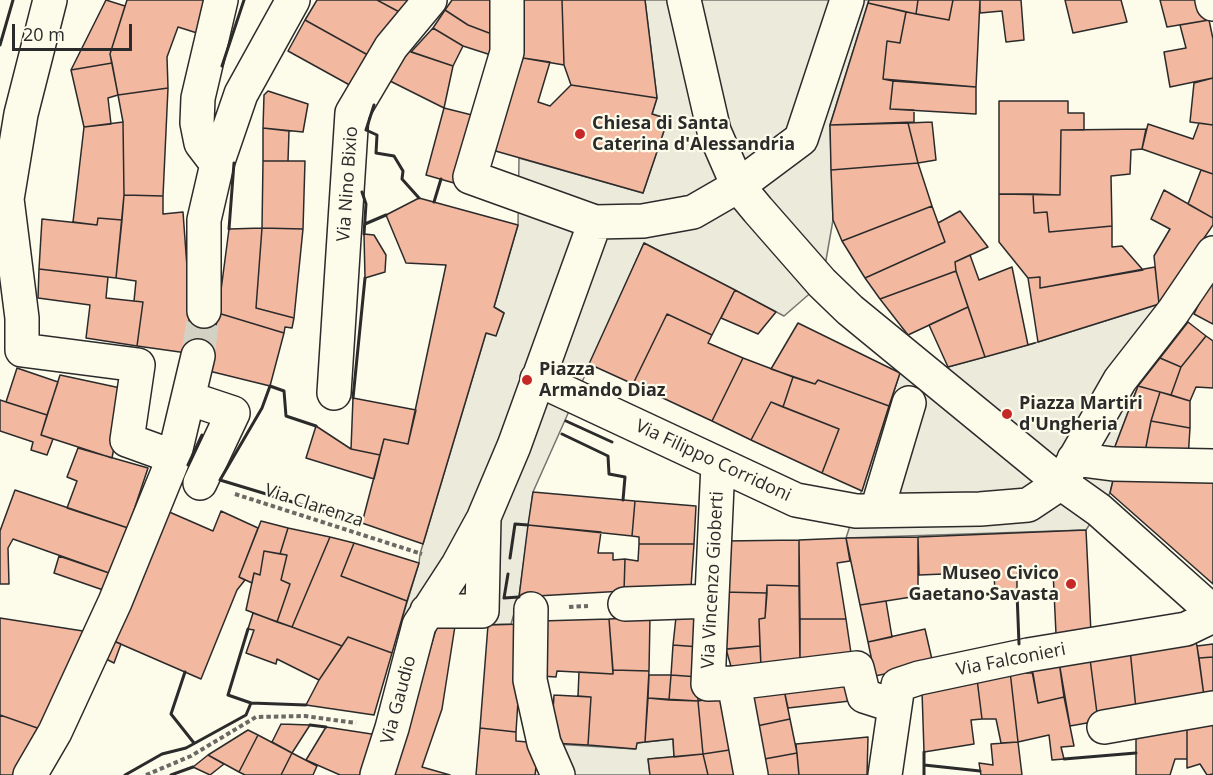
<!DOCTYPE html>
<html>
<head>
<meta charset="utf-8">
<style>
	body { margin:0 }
	#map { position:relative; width:1213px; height:775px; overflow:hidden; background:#fdfbea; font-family:"Open Sans",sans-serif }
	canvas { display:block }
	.scale { position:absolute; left:12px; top:24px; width:120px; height:27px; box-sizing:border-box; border:3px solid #2b2b2b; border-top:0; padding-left:8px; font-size:18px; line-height:21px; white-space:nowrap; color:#2b2b2b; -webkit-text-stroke:4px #fdfbea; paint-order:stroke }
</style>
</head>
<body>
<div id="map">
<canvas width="1213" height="775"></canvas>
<div class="scale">20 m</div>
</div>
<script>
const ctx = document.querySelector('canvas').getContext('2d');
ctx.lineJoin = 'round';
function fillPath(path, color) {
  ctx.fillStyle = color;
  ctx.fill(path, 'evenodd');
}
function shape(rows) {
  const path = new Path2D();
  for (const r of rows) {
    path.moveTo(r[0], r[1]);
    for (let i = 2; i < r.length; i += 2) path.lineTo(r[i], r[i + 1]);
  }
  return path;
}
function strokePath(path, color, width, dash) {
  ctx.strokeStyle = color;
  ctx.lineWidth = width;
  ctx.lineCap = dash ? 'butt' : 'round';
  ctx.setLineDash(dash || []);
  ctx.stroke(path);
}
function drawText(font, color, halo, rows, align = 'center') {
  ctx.font = font + ' "Open Sans",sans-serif';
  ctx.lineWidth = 4.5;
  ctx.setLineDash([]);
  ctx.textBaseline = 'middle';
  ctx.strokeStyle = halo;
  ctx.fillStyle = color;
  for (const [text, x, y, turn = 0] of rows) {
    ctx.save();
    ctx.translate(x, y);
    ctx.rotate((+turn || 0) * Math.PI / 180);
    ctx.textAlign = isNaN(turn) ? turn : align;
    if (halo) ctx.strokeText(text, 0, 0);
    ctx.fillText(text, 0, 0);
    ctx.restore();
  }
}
const parking = shape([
	[645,0,869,0,830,125,833,220,822,283,784,316,644,243,533,492,519,597,511,624,437,626,401,622,419,563,420,554,486,333,496,335,504,313,494,307,518,225,519,158,643,193,668,119,652,114,657,98,645,0],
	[1159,304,1188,322,1138,386,1111,457,1115,472,1110,493,1086,530,846,538,900,373,921,367,948,367,1038,342,1159,304],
	[673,739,674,757,648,759,650,775,535,775,539,743,635,749,637,743,673,739]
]);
fillPath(parking, '#eceadb');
strokePath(parking, '#74746e', 1.5);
const building = shape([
	[106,0,125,6,110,54,112,63,71,70,106,0],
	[127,0,206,0,197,33,178,27,167,57,168,88,118,95,110,54,127,0],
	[317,0,377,0,405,15,375,59,305,20,317,0],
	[377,0,416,0,405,15,377,0],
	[452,0,493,0,497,36,468,25,445,10,452,0],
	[520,0,562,0,564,65,523,58,520,0],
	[562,0,645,0,657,98,571,85,564,65,562,0],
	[869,0,918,0,916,14,868,3,869,0],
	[918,0,953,0,949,20,916,14,918,0],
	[953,0,980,0,976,87,883,79,887,41,900,43,906,12,949,20,953,0],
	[980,0,1021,0,1024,40,1006,42,1002,11,980,13,980,0],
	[1065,0,1121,0,1127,22,1073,33,1065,0],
	[1160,0,1203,0,1209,20,1167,27,1160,0],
	[868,3,906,12,900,43,887,41,883,79,893,81,890,109,914,110,914,122,830,125,868,3],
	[445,10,468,25,497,36,491,55,463,46,433,28,445,10],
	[305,20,375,59,355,88,288,51,305,20],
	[1209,20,1213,39,1213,78,1170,87,1164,52,1186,48,1180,25,1209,20],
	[433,28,463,46,453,66,411,52,433,28],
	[400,48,453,66,444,108,384,78,400,48],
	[523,58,550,62,538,102,550,106,571,85,657,98,652,114,668,119,643,193,492,150,523,58],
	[112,63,118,95,108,98,111,124,84,127,71,70,112,63],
	[1213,78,1213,125,1190,122,1194,83,1213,78],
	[893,81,976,87,976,114,890,109,893,81],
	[168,88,163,196,124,195,123,122,118,95,168,88],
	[268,91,308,104,303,132,263,128,264,95,268,91],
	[999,101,1068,101,1068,113,1084,113,1084,130,1061,130,1060,195,999,194,999,101],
	[444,108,472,115,454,183,426,175,444,108],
	[123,122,124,195,122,220,98,218,97,225,73,222,84,127,123,122],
	[932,122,936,160,918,163,908,123,932,122],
	[908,123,918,163,831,170,830,125,908,123],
	[1199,123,1213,125,1213,174,1142,149,1148,124,1193,139,1199,123],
	[263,128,289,131,288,161,263,161,263,128],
	[1146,129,1142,149,1131,150,1130,174,1111,176,1112,226,1049,232,1047,212,1034,213,1033,194,1060,195,1061,130,1146,129],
	[263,161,305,161,303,229,262,228,263,161],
	[918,163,932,206,842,241,833,220,831,170,918,163],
	[1201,170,1213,174,1213,218,1188,204,1201,170],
	[1164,190,1213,218,1213,225,1159,304,1154,256,1170,229,1151,219,1164,190],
	[999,194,1033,194,1034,213,1047,212,1049,232,1112,226,1112,247,1122,246,1143,270,1040,288,1040,277,1028,278,999,242,999,194],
	[124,195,163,196,163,214,183,212,190,308,187,353,137,346,143,302,134,301,136,281,116,278,124,195],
	[419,198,518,225,494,307,504,313,496,336,486,333,423,544,362,523,384,439,408,444,446,265,406,263,386,215,419,198],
	[932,206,945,242,865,278,842,241,932,206],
	[960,211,988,247,955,262,956,271,880,299,865,278,945,242,938,223,960,211],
	[98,218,122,220,116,278,39,269,42,219,97,225,98,218],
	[262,228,303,229,294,318,256,308,262,228],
	[262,228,256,308,294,318,292,328,285,327,284,333,218,313,229,229,262,228],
	[364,234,374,235,386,255,385,272,365,278,364,234],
	[644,243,735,290,712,335,667,314,633,384,589,364,644,243],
	[970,255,979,280,1012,267,1028,345,985,357,956,271,955,262,970,255],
	[1155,267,1159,304,1038,342,1028,278,1040,277,1040,288,1155,267],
	[39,269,108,277,106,298,143,302,137,346,86,338,90,305,38,298,39,269],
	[956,271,968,307,908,335,880,299,956,271],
	[1213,275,1213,324,1194,314,1213,275],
	[735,290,776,312,758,334,721,318,735,290],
	[968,307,985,357,948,367,929,325,968,307],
	[190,308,218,313,210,358,187,353,190,308],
	[218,313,284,333,270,386,209,371,218,313],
	[667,314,712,335,708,343,743,358,712,421,633,384,667,314],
	[1188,322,1206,336,1181,367,1160,358,1188,322],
	[798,323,900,373,889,406,818,380,815,384,771,369,798,323],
	[1206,336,1213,341,1213,388,1196,387,1190,401,1171,395,1181,367,1206,336],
	[743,358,793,377,783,407,771,402,751,440,712,421,743,358],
	[1160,358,1181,367,1171,395,1138,386,1160,358],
	[17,368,58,382,47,415,6,402,17,368],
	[60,375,125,389,112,458,41,435,60,375],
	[793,377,815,384,818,380,889,406,862,491,822,473,839,429,783,407,793,377],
	[1138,386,1160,392,1151,421,1144,457,1111,457,1138,386],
	[1160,392,1190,401,1190,428,1151,421,1160,392],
	[353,398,416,410,408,444,384,439,380,455,351,449,353,398],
	[0,400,47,415,41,435,53,439,47,455,31,450,33,442,0,431,0,400],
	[771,402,839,429,822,473,751,440,771,402],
	[1151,421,1190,428,1188,459,1144,457,1151,421],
	[316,426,351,449,380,455,374,479,306,458,316,426],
	[78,448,148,468,128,528,67,508,77,481,67,477,78,448],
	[1115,472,1213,473,1213,584,1110,493,1115,472],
	[15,490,128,528,112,574,13,539,8,548,9,584,0,584,0,531,15,490],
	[533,492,635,501,632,536,528,525,533,492],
	[635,501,696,506,694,544,639,544,639,537,632,536,635,501],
	[167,511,213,531,221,511,258,528,239,577,245,580,237,590,201,679,109,639,167,511],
	[261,521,288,528,280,554,264,551,260,575,254,573,252,583,239,577,261,521],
	[528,525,601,532,598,553,613,553,613,560,625,559,624,591,519,597,528,525],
	[288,528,330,537,292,627,277,622,290,584,281,580,287,555,280,554,288,528],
	[1086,530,1091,633,1056,634,1053,571,1017,573,1017,593,995,594,994,572,919,575,918,537,1086,530],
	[330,537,354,543,341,576,407,601,392,653,348,637,342,646,292,627,330,537],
	[918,537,918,596,860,605,846,538,918,537],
	[846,538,850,561,837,563,846,619,800,619,799,540,846,538],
	[799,540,799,586,767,585,767,593,722,592,725,541,799,540],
	[354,543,419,563,407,601,341,576,354,543],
	[639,544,694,544,691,587,624,591,625,559,638,561,639,544],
	[264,551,287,555,281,580,290,584,277,622,246,610,254,573,260,575,264,551],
	[59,556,112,574,106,591,54,573,59,556],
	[767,585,799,586,800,664,761,667,759,619,765,618,767,585],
	[722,592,767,593,765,618,759,619,760,646,718,650,722,592],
	[886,601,892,637,868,642,860,605,886,601],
	[253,613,292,627,342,646,319,680,277,659,276,664,246,653,254,630,248,629,253,613],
	[701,615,700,647,673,645,676,617,701,615],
	[650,617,649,671,613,670,609,619,650,617],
	[0,618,83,631,43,730,0,715,0,618],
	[609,619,613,674,557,671,556,677,541,676,541,621,609,619],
	[800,619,846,619,852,660,800,664,800,619],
	[523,624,516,732,480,728,488,625,523,624],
	[437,626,455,626,442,709,422,767,450,775,392,775,437,626],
	[925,629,933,664,875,676,868,642,925,629],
	[348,637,392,653,374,715,306,705,319,680,348,637],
	[109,639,121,644,114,663,102,657,109,639],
	[1195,639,1197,646,1204,696,1136,709,1130,649,1195,639],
	[1213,644,1213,657,1199,658,1197,646,1213,644],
	[673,645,700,647,699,677,671,675,673,645],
	[760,646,761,667,732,670,726,649,760,646],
	[1130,649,1136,709,1098,721,1090,659,1130,649],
	[1213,657,1213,695,1204,696,1199,658,1213,657],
	[1090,659,1098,721,1070,726,1059,662,1090,659],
	[1059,662,1064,697,1038,703,1031,666,1059,662],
	[1024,668,1024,673,1033,673,1038,703,1064,697,1074,746,1061,747,1064,759,1052,760,1049,735,1018,742,1010,671,1024,668],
	[613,670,649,671,645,742,637,743,636,749,588,745,591,697,578,696,579,672,613,674,613,670],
	[1010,671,1018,742,1001,743,996,719,982,719,977,679,1010,671],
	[649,675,671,675,669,700,648,698,649,675],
	[671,675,699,677,698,701,669,700,671,675],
	[847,676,850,701,788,708,783,685,847,676],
	[977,679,982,719,971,720,974,744,924,752,922,691,977,679],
	[783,685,790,719,752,727,745,692,783,685],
	[554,695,591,697,588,745,551,743,554,695],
	[730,695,736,749,703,754,698,701,730,695],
	[648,698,698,701,703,754,674,757,673,739,645,742,648,698],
	[0,715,43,730,16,775,0,775,0,715],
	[1213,715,1213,774,1207,775,1200,764,1187,768,1187,719,1213,715],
	[790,719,797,753,759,760,752,727,790,719],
	[1187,719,1187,759,1175,759,1170,775,1136,775,1136,727,1187,719],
	[281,724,310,725,292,753,272,742,281,724],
	[326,727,378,735,365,775,340,775,306,760,326,727],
	[480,728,516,732,516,741,539,743,535,775,476,775,480,728],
	[248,730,258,735,239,772,208,755,248,730],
	[258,735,292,753,281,775,245,775,239,772,258,735],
	[868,737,867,775,799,775,796,744,868,737],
	[1018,742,1022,775,981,775,979,763,993,765,991,744,1018,742],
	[736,749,740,775,708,775,703,754,736,749],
	[292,753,317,766,313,775,281,775,292,753],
	[797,753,799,775,762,775,759,760,797,753],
	[703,754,708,775,650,775,648,759,703,754],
	[208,755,224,764,210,775,193,767,208,755]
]);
fillPath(building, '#f2b8a0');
strokePath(building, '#2b2b2b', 1.5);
strokePath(shape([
	[198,356,204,311]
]), '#d3d1c4', 33, [33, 16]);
const street = shape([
	[50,0,21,114,7,199,22,318,22,350,138,365,127,440,174,457],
	[507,0,507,52,470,177,595,222,643,221,693,212,738,186,801,139,847,0],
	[1212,0,1213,4],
	[217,164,201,143,197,123,198,98,221,0],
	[204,311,204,220,217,164,241,94,293,0],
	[537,379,796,500,856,511,980,509,1028,505,1061,483,1120,380,1173,312,1213,253],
	[334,393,352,113,391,47,430,0],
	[188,398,233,413,200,483],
	[1074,459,1113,464,1213,466],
	[718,464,708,684,734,683,751,775],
	[877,510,909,403],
	[625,604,711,601],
	[531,609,530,680,544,743,558,775],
	[427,611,482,611,484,517,514,446,595,222],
	[734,683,857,668,864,696,895,706],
	[1104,727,1213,708],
	[30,775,55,732,115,602,174,457,198,356],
	[377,775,392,728,419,625,458,565,482,521],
	[885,775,898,685,919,678,1028,655,1186,629,1213,616]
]);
const secondary = shape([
	[684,0,714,131,738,186,758,210,822,283,850,310,1061,483,1099,510,1213,612]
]);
strokePath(street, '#2b2b2b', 36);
strokePath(secondary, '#2b2b2b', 36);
strokePath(shape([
	[235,494,422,554],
	[569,607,588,606],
	[146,775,191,756,256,717,305,716,356,723]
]), '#6a6964', 4, [4.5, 3]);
strokePath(street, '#fdfbea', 33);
strokePath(secondary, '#fdfbea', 33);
strokePath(shape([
	[1028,345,1038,342]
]), '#2b2b2b', 1.5, [8, 3]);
strokePath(shape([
	[0,45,13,0],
	[222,66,244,0],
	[374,105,366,130,377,135,376,153,394,156,403,171,402,179,419,198],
	[362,192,366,204,364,234],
	[434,202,441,179],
	[365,224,386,215],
	[229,229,234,163],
	[353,398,365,278],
	[566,421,612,442],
	[316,426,286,416,284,391,270,386,262,408,220,480,362,523],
	[562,434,608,456,609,474,625,477,623,500],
	[188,465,202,435],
	[510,558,515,524,528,525],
	[508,574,504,598,519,597],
	[1017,593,1019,644],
	[918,596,995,594],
	[185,672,171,714,194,743],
	[251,703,306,705],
	[310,725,326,727],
	[1064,759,1136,753],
	[924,765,980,771],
	[125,775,162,754,186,748,246,715,251,703,228,695,248,629],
	[171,775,193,767],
	[924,775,924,752]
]), '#2b2b2b', 3);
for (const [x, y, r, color] of [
	[580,134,6,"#c62828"],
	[527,380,6,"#c62828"],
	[1007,414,6,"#c62828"],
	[1071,584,6,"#c62828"]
]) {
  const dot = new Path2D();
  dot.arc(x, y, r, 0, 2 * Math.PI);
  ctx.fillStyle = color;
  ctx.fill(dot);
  strokePath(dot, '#fdfbea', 2);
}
drawText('bold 18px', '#2b2b2b', '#fdfbea', [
	["Chiesa di Santa",592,124],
	["Caterina d'Alessandria",592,145],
	["Piazza",539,370],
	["Armando Diaz",539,391],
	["Piazza Martiri",1019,404],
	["d'Ungheria",1019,425],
	["Museo Civico",1059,574,"right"],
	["Gaetano Savasta",1059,595,"right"]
], 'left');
drawText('18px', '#2b2b2b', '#fdfbea', [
	["Via Nino Bixio",348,184,-86],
	["Via Filippo Corridoni",713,461,25],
	["Via Clarenza",314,506,18],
	["Via Vincenzo Gioberti",713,580,-87],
	["Via Falconieri",1011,660,-11],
	["Via Gaudio",399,700,-75]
]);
</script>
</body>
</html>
